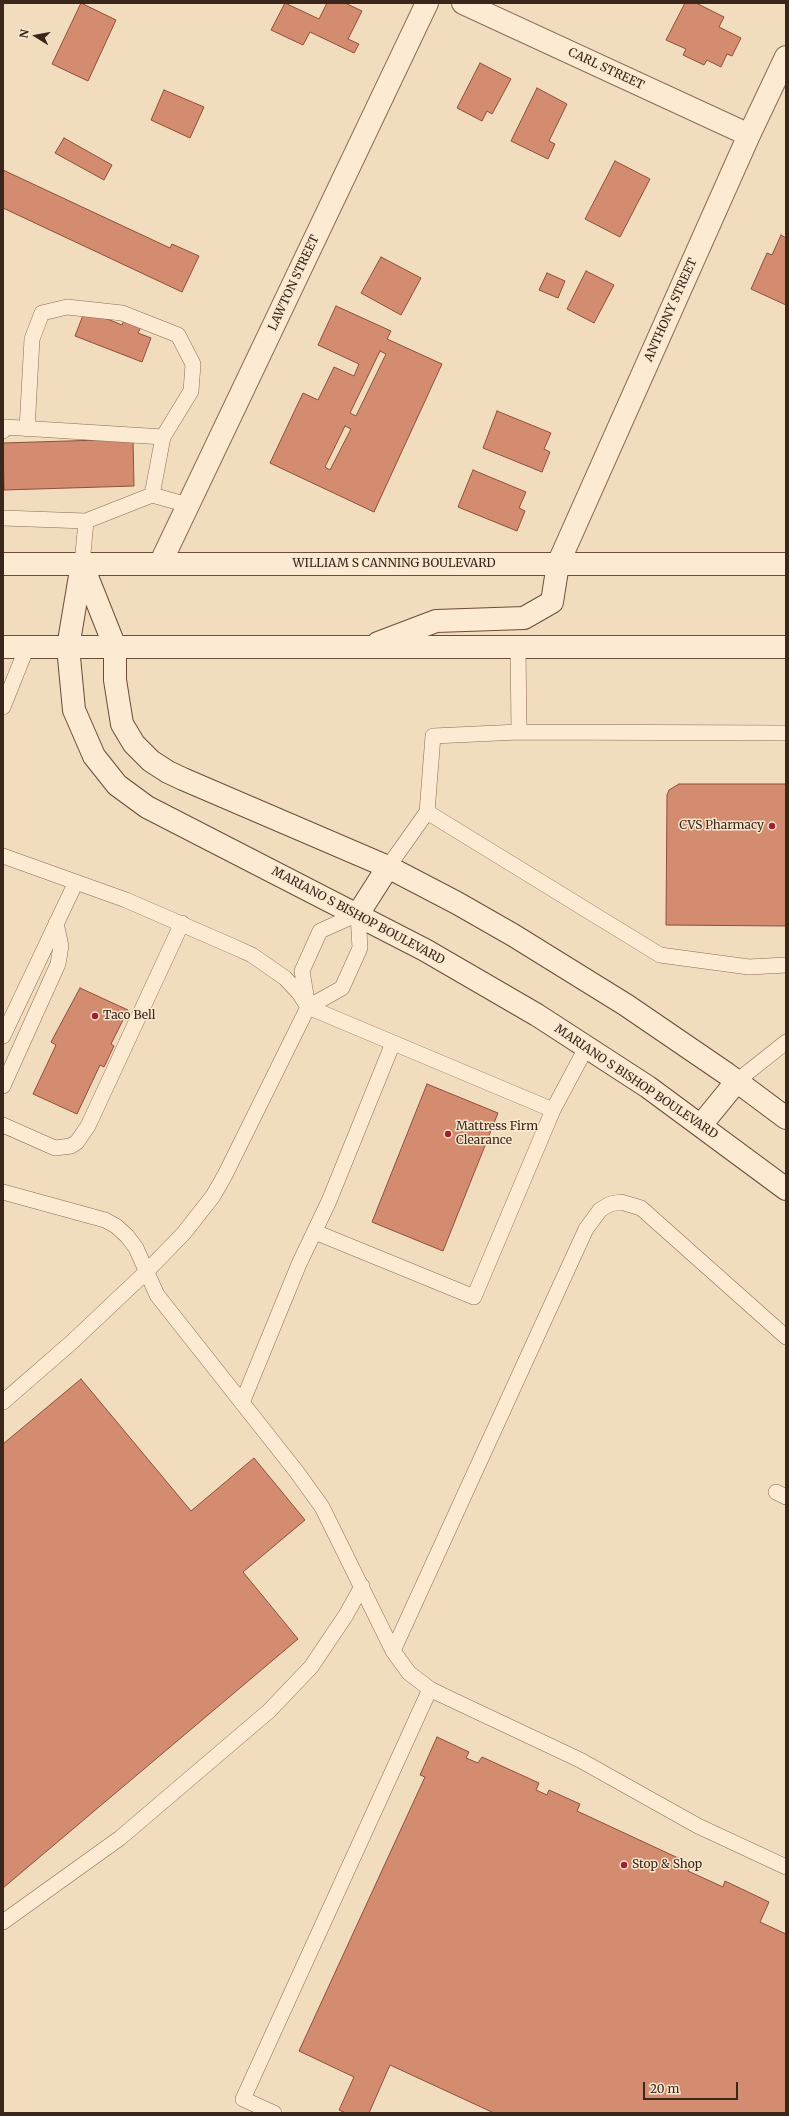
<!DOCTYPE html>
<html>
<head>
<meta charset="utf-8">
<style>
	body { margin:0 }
	#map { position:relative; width:789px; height:2116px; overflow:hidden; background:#f2dcbe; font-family:Merriweather,serif }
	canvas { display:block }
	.frame { position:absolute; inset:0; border:4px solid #3a261b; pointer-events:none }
	.north { position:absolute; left:16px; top:16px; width:40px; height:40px; -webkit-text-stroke:3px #f9e7ce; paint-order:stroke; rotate:281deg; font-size:11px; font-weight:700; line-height:16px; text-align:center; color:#3a261b }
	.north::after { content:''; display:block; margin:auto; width:14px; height:18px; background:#3a261b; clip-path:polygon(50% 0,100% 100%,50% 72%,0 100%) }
	.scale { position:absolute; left:643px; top:2082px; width:95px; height:18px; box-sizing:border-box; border:2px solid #3a261b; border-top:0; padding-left:5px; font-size:12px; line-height:14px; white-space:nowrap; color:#3a261b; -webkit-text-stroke:3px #f9e7ce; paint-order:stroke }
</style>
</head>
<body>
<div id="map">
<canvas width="789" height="2116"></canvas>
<div class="frame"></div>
<div class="north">N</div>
<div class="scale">20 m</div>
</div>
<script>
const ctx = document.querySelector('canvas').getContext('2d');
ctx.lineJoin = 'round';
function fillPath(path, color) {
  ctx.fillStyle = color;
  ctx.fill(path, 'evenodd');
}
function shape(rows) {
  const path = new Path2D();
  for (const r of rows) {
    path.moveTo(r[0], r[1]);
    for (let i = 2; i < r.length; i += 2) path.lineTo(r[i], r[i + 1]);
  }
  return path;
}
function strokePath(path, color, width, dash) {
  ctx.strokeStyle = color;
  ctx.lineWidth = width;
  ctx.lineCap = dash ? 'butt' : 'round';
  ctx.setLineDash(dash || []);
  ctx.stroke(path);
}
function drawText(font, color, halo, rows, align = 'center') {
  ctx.font = font + ' Merriweather,serif';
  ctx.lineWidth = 3;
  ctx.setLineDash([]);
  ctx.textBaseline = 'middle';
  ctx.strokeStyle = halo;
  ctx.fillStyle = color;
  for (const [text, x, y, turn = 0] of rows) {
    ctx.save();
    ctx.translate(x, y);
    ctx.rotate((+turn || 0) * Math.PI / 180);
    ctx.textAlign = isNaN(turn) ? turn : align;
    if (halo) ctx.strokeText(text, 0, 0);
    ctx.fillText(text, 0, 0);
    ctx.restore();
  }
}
const building = shape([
	[81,3,116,20,88,81,52,64,81,3],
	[285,3,319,19,327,3,345,3,362,11,348,39,359,44,354,53,310,32,303,45,271,30,285,3],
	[685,3,696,3,724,17,719,27,741,38,732,56,727,54,721,67,707,60,704,65,683,55,686,49,666,40,685,3],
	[480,63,511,79,492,114,487,111,482,121,457,108,480,63],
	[537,88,567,104,549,141,555,144,548,159,511,141,537,88],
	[164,90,204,107,190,138,151,120,164,90],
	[64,138,112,165,104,180,55,153,64,138],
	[615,161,650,179,620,237,585,219,615,161],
	[3,170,170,248,172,244,199,256,182,292,3,208,3,170],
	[781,235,786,238,786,305,751,289,767,253,772,255,781,235],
	[381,257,421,278,401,315,361,293,381,257],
	[586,271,614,285,594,323,567,309,586,271],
	[547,273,565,281,558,298,539,290,547,273],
	[336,306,391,331,387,339,442,364,374,512,270,463,303,393,318,400,334,367,354,376,359,364,318,345,336,306],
	[380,351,386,354,356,416,350,413,380,351],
	[345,426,351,429,330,470,325,467,345,426],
	[85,310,122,325,125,318,142,325,138,333,151,338,142,362,75,336,85,310],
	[497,411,551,433,544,449,550,452,542,472,483,448,497,411],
	[133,439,134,486,4,490,3,443,133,439],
	[473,470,526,492,519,508,525,511,517,531,458,507,473,470],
	[679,784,786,784,786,926,666,925,667,795,669,790,679,784],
	[80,988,128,1010,111,1044,114,1046,104,1067,100,1065,77,1114,33,1094,56,1045,51,1042,80,988],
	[427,1084,498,1113,443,1251,372,1222,427,1084],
	[81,1379,191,1511,254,1458,305,1520,243,1572,298,1639,3,1888,3,1444,81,1379],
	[437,1737,469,1752,466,1758,478,1763,482,1757,539,1783,536,1790,547,1795,549,1790,580,1804,577,1811,691,1864,688,1871,723,1887,725,1881,769,1902,760,1922,786,1934,786,2113,494,2113,390,2065,369,2113,346,2113,339,2110,354,2077,299,2051,425,1777,420,1775,437,1737]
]);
fillPath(building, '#d48c70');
strokePath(building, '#8d4f38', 1);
const service = shape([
	[27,429,32,339,42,313,67,307,122,313,178,335,193,364,191,391,163,437],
	[3,431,5,427,163,437,152,495],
	[3,518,86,521,152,495,188,505],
	[82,564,86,521],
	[518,647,519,732,786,733],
	[3,707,27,647],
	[427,812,660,955,749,967,786,965],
	[3,856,126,900,232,946,252,955,285,978,299,993,308,1007,553,1110],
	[388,867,427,812,433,736,519,732],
	[3,1036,76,882],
	[737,1081,786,1042],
	[3,1086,58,964,61,946,56,923],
	[3,1125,55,1148,71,1146,77,1142,88,1126,182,923],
	[3,1192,105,1220,116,1226,127,1236,136,1248,157,1295,296,1471,322,1507,393,1651,409,1673,430,1689,442,1695,580,1760,698,1826,786,1867],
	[315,1232,474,1297,553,1110,587,1046],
	[3,1402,72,1342,145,1273,184,1233,213,1196,225,1175,308,1007,342,988,360,948,358,914,320,931,302,971,308,1007],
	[242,1403,299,1264,329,1201,393,1043],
	[776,1492,786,1497],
	[393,1651,586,1229,600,1210,610,1204,621,1202,641,1208,786,1337],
	[3,1922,120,1838,269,1711,311,1667,346,1615,362,1586],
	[274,2113,243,2099,430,1689]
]);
const minor = shape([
	[463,3,749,135],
	[160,564,427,3],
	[558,564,749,135,786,57]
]);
const secondary = shape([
	[3,564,786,564],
	[82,564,68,647,74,710,94,756,117,785,147,807,425,950,537,1015,648,1087,786,1189],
	[82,564,115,647,115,680,122,724,134,744,151,761,168,772,183,779,388,867,457,903,513,935,626,1005,727,1074,786,1118],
	[378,643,436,621,524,618,552,602,558,564],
	[3,647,786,647],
	[358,914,388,867],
	[701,1125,737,1081]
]);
strokePath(service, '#8c6b55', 16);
strokePath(minor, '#8c6b55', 24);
strokePath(secondary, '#6d4c38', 24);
strokePath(service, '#fcead2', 15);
strokePath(minor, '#fcead2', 22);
strokePath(secondary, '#fcead2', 22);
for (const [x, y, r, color] of [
	[772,826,4,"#a01f31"],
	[95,1016,4,"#a01f31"],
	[448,1134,4,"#a01f31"],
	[624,1865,4,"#a01f31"]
]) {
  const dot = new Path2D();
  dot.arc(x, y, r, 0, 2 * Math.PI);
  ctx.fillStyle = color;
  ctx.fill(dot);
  strokePath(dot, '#f9e7ce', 1.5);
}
drawText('12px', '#3a261b', '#f9e7ce', [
	["CARL STREET",606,69,25],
	["LAWTON STREET",294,283,-65],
	["ANTHONY STREET",671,310,-66],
	["WILLIAM S CANNING BOULEVARD",394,564],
	["MARIANO S BISHOP BOULEVARD",358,916,28],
	["MARIANO S BISHOP BOULEVARD",636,1082,34]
]);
drawText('12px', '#3a261b', '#f9e7ce', [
	["CVS Pharmacy",764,826,"right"],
	["Taco Bell",103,1016],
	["Mattress Firm",456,1127],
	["Clearance",456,1141],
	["Stop & Shop",632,1865]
], 'left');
</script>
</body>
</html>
